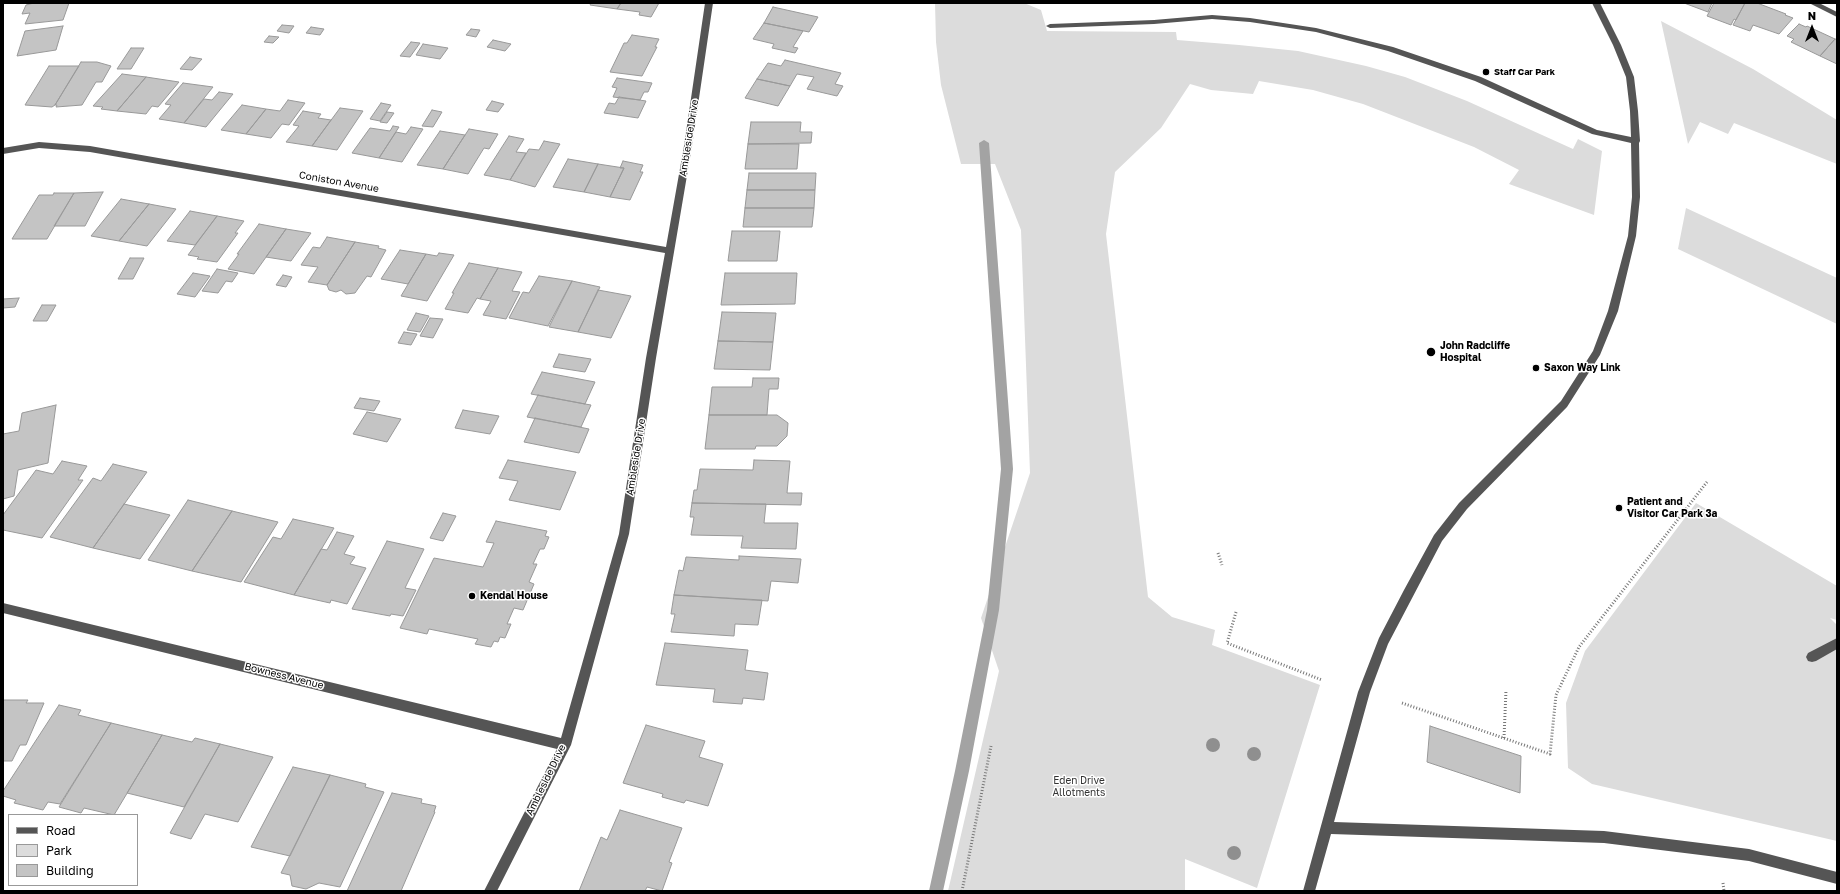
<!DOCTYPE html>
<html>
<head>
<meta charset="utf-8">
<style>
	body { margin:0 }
	#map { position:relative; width:1840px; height:894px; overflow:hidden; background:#fff; font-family:"Golos Text",sans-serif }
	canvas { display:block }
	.frame { position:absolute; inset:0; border:4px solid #000; pointer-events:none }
	.legend { position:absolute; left:8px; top:814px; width:130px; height:72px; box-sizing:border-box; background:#fff; border:1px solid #999; margin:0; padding:5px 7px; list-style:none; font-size:12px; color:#000 }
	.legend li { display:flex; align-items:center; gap:8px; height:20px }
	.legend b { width:20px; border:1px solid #999 }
	.north { position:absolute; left:1792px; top:8px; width:40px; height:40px; -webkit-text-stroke:3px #fff; paint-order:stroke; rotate:0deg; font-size:11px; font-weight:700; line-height:16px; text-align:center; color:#000 }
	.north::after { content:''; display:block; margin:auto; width:14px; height:18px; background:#000; clip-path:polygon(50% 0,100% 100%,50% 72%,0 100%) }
</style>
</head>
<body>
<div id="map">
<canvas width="1840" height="894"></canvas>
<div class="frame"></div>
<ul class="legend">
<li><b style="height:5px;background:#555"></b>Road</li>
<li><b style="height:11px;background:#dcdcdc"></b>Park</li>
<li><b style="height:11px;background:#c4c4c4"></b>Building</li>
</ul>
<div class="north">N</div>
</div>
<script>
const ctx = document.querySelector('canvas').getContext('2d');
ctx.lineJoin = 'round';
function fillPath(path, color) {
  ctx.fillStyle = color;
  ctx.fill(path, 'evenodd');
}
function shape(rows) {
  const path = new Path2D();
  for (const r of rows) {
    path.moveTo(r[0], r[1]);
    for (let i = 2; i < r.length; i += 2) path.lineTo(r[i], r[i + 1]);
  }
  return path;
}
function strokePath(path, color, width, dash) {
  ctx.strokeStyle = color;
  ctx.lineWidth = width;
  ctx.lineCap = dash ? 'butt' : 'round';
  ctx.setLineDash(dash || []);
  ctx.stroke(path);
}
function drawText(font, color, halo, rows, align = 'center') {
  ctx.font = font + ' "Golos Text",sans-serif';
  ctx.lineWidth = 3;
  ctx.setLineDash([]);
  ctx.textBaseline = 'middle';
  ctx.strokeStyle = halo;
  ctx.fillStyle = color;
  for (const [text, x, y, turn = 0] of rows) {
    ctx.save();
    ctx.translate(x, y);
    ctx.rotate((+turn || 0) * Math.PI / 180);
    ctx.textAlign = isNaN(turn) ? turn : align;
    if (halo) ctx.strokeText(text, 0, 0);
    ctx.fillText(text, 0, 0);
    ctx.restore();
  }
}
fillPath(shape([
	[935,3,1024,3,1041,10,1047,31,1176,32,1177,40,1239,45,1298,51,1366,66,1405,77,1467,101,1573,149,1578,139,1602,151,1594,215,1509,184,1519,170,1474,147,1363,104,1313,90,1259,81,1253,94,1211,90,1190,84,1161,128,1115,172,1106,234,1148,597,1172,617,1215,630,1212,645,1320,685,1257,888,1185,859,1185,891,948,891,999,671,981,618,1030,473,1021,230,995,164,961,164,941,85,936,42],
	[1661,21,1753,69,1837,120,1837,164,1734,123,1728,134,1700,122,1688,144],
	[1686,208,1837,278,1837,324,1678,249],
	[1696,503,1837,586,1837,620,1830,618,1837,625,1837,841,1592,784,1568,768,1566,703,1585,651]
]), '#dcdcdc');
fillPath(shape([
	[984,140,989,143,1013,469,999,610,969,771,943,891,929,891,955,771,987,610,1001,469,979,143,984,140]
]), '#a3a3a3');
const building = shape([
	[34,3,69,3,63,20,25,24,30,13,22,14,26,5,34,3],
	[591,3,621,3,617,9,590,5,591,3],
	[621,3,659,3,651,17,639,15,640,12,617,9,621,3],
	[1684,3,1712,3,1708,12,1684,3],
	[1714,3,1745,3,1736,20,1734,19,1731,25,1707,16,1714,3],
	[1745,3,1757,3,1786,14,1785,15,1793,18,1779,34,1753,25,1750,31,1733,25,1745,3],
	[773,7,818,17,809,32,764,23,773,7],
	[764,23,803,31,793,47,798,48,795,53,772,48,774,44,753,39,764,23],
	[1799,24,1806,27,1807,26,1835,39,1820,56,1791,42,1794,39,1787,36,1799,24],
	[282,25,294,26,289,33,277,31,282,25],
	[63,26,56,50,17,56,25,31,63,26],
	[311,27,324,29,320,35,306,33,311,27],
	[471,29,480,30,476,37,466,35,471,29],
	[632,35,659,39,655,47,657,47,642,76,610,72,624,43,627,43,632,35],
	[269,36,279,37,273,43,264,42,269,36],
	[1835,39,1837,40,1837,64,1820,56,1835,39],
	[493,40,511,44,505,51,487,47,493,40],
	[411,42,420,43,410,57,400,56,411,42],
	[423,44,448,48,440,59,416,55,423,44],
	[131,48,144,48,131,69,117,69,131,48],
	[190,57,202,59,192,70,180,69,190,57],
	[785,60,841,73,835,84,843,86,837,96,807,89,814,77,797,74,790,86,757,79,768,63,781,66,785,60],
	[81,62,97,62,111,66,102,82,96,82,82,105,56,107,57,105,55,105,81,62],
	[49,66,79,66,55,105,52,107,25,105,49,66],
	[122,74,146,77,117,111,101,109,103,107,93,106,122,74],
	[146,77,179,82,158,107,152,106,146,114,117,111,146,77],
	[617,78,652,83,648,92,644,92,640,100,613,97,617,88,612,87,617,78],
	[757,79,790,86,778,106,745,98,757,79],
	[183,83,213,87,184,123,159,119,171,105,165,104,183,83],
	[219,92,233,94,206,127,184,123,204,99,212,100,219,92],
	[619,97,646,101,638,118,604,113,609,103,615,104,619,97],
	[288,100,305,103,289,125,282,124,271,138,246,134,266,109,280,111,288,100],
	[492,101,504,104,498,112,486,110,492,101],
	[381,103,391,105,380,121,370,119,381,103],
	[242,105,266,109,246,134,221,130,242,105],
	[340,108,363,111,337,150,312,146,340,108],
	[432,110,442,112,433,127,422,126,432,110],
	[303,111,321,114,318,118,331,120,312,146,286,142,299,126,293,125,303,111],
	[387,112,394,113,387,123,380,122,387,112],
	[751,122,801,122,800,132,812,132,811,143,748,144,751,122],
	[393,126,399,127,379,158,352,153,370,128,390,131,393,126],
	[411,127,423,129,402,162,379,158,396,132,406,134,411,127],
	[469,129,498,134,489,149,484,148,468,174,443,169,469,129],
	[440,131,465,135,443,169,417,165,440,131],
	[509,136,524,139,516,152,526,153,510,180,484,175,509,136],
	[544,141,560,144,535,187,510,180,529,149,539,150,544,141],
	[748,144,799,144,797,169,745,169,748,144],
	[568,159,598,164,584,192,553,187,568,159],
	[623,161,643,165,640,172,643,172,630,200,610,197,624,168,620,168,623,161],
	[598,164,624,168,610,197,584,192,598,164],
	[749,173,816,173,815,190,747,190,749,173],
	[747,190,815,190,814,208,745,208,747,190],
	[103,192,85,226,54,226,74,193,103,192],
	[54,193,74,193,47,239,12,239,39,195,53,195,54,193],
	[121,199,149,204,119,241,91,236,121,199],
	[149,204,176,209,147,246,119,241,149,204],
	[745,208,814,208,812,227,743,227,745,208],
	[190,211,217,216,195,245,167,241,190,211],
	[217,216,244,221,235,233,238,233,217,262,197,259,199,257,188,255,217,216],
	[259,224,286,229,254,274,228,269,239,254,237,254,259,224],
	[286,229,311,233,291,261,266,257,286,229],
	[732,231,780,231,777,261,728,261,732,231],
	[327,237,355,242,327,285,308,282,318,267,301,265,313,247,320,248,327,237],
	[355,242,379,246,378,248,386,250,371,277,367,276,355,293,346,294,341,290,336,292,329,290,327,285,355,242],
	[400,250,426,254,408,284,381,279,400,250],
	[439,253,454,255,427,301,401,296,426,254,437,256,439,253],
	[130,258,144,258,133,279,118,279,130,258],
	[469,263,498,268,480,299,477,298,468,313,445,309,454,293,452,293,469,263],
	[498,268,522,272,512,291,520,292,506,319,483,315,491,301,480,299,498,268],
	[217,269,238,273,232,282,226,281,218,293,202,291,217,269],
	[193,273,210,276,195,297,177,294,193,273],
	[725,273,797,273,795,304,721,305,725,273],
	[283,275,292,277,286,287,276,285,283,275],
	[539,276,572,281,548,326,509,318,523,292,529,293,539,276],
	[572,281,600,287,578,332,549,327,572,281],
	[598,290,631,296,611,338,578,332,598,290],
	[19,298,15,307,3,308,3,299,19,298],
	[42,305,56,305,47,321,33,321,42,305],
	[722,312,776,313,773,342,718,341,722,312],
	[416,313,429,316,420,332,407,330,416,313],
	[430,318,443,319,433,338,420,336,430,318],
	[404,332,417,334,411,345,398,343,404,332],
	[718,341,773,342,770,370,714,369,718,341],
	[559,354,591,359,585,372,553,367,559,354],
	[542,372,595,382,585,404,531,394,542,372],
	[753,378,779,378,778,389,769,389,767,415,709,415,712,387,752,387,753,378],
	[538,395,585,404,591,405,581,427,527,417,538,395],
	[360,398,380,401,374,411,354,408,360,398],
	[56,405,48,463,18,470,14,496,3,499,3,434,19,431,22,413,56,405],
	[463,410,499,416,490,434,455,428,463,410],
	[367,412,401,419,387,442,353,434,367,412],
	[709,415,777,415,788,423,787,436,777,446,756,446,755,449,705,449,709,415],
	[535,418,589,429,579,453,524,442,535,418],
	[508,460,576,472,560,510,509,500,518,481,499,478,508,460],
	[754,460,790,461,787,493,802,493,801,505,692,503,694,490,697,490,700,469,753,470,754,460],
	[62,461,87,466,78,480,83,480,42,538,3,530,3,515,36,470,53,474,62,461],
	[113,464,147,472,93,548,50,537,93,478,101,481,113,464],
	[188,500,232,511,192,571,148,560,188,500],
	[692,503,766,504,764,523,798,523,796,549,741,548,743,536,691,535,694,517,690,517,692,503],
	[124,504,170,515,140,559,93,548,124,504],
	[232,511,278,522,241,582,192,571,232,511],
	[443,513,456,516,443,541,430,538,443,513],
	[293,519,334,528,294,595,244,582,273,537,281,539,293,519],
	[496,521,547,531,545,536,549,537,544,549,540,549,533,564,537,564,529,582,534,584,523,610,514,608,507,624,511,624,505,638,500,637,498,642,494,641,491,647,475,644,478,639,429,629,427,634,400,628,434,558,483,567,494,543,486,542,496,521],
	[337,532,354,536,344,554,355,557,350,564,366,568,347,604,331,600,330,603,294,595,321,549,327,550,337,532],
	[387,541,424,549,405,588,416,590,403,616,391,614,390,616,352,609,387,541],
	[739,556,801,559,798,583,771,581,768,601,674,595,679,570,683,571,686,557,739,560,739,556],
	[674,595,762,600,758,625,735,624,734,636,671,632,675,614,671,614,674,595],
	[665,643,748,650,745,670,768,673,764,700,743,698,742,704,713,702,715,689,656,685,665,643],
	[3,700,28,700,26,703,44,703,26,745,20,745,12,761,3,761,3,700],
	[59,705,81,710,78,715,111,723,60,804,48,802,43,810,14,803,16,800,3,796,3,791,59,705],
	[111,723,162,735,114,815,84,808,81,813,59,807,111,723],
	[646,725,705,741,699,757,723,764,708,806,686,800,684,803,662,797,663,794,623,783,646,725],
	[1430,726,1521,756,1520,793,1427,762,1430,726],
	[162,735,192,742,195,738,220,744,184,807,127,793,162,735],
	[220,744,273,757,238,822,205,814,191,839,170,833,220,744],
	[293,767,330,775,290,856,251,847,293,767],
	[330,775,366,784,365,787,384,792,340,887,319,883,306,889,292,886,290,875,281,873,330,775],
	[392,793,422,799,421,803,436,806,434,812,435,812,401,891,347,891,392,793],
	[620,810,682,828,669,862,672,863,662,891,647,887,645,891,579,891,601,837,607,840,620,810]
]);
fillPath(building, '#c4c4c4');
strokePath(building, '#999', 1);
strokePath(shape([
	[1218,553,1222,565],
	[1236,612,1227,643,1322,680],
	[1402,703,1550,754,1556,695,1579,647,1707,482],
	[1504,738,1506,690],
	[1723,883,1724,891],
	[962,891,991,746]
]), '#777', 3, [1, 2]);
fillPath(shape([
	[705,3,713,3,692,146,656,358,629,534,571,745,497,891,484,891,557,749,3,613,3,603,561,738,619,534,646,358,665,253,90,152,39,148,3,154,3,148,39,142,90,146,666,247,684,146,705,3],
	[1592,3,1600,3,1621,45,1634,77,1638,111,1640,141,1639,143,1640,197,1636,236,1618,311,1600,355,1567,407,1467,509,1442,541,1388,644,1370,692,1334,822,1604,831,1749,849,1837,872,1837,884,1749,861,1604,843,1331,834,1315,891,1303,891,1358,692,1379,638,1404,590,1434,535,1459,503,1561,401,1593,351,1608,311,1628,236,1632,197,1631,143,1592,134,1475,81,1388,51,1316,32,1250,22,1212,19,1154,24,1050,28,1046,26,1050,24,1154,20,1212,15,1250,18,1316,28,1393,47,1481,77,1597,130,1631,137,1630,111,1626,77,1613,45,1592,3],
	[1809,3,1819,3,1837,12,1837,17,1809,3],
	[1837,638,1837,649,1816,661,1812,662,1808,661,1806,657,1808,653,1837,638]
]), '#555');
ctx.fillStyle = '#8f8f8f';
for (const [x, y] of [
	[1213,745],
	[1254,754],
	[1234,853]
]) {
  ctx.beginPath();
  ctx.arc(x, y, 7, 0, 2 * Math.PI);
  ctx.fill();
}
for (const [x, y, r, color] of [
	[1486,72,4,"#000"],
	[1431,352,5,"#000"],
	[1536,368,4,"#000"],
	[1619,508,4,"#000"],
	[472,596,4,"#000"]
]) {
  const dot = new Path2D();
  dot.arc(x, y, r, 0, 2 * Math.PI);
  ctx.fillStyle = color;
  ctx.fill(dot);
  strokePath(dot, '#fff', 1.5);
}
drawText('bold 9px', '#000', '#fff', [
	["Staff Car Park",1494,72]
], 'left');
drawText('10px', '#000', '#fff', [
	["Ambleside Drive",689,138,-81],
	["Coniston Avenue",339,182,10],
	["Ambleside Drive",636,457,-81],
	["Bowness Avenue",284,676,14],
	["Ambleside Drive",546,780,-64]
]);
drawText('bold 10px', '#000', '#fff', [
	["John Radcliffe",1440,346],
	["Hospital",1440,358],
	["Saxon Way Link",1544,368],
	["Patient and",1627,502],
	["Visitor Car Park 3a",1627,514],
	["Kendal House",480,596]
], 'left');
drawText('10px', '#333', '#fff', [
	["Eden Drive",1079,781],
	["Allotments",1079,793]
]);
</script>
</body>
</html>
